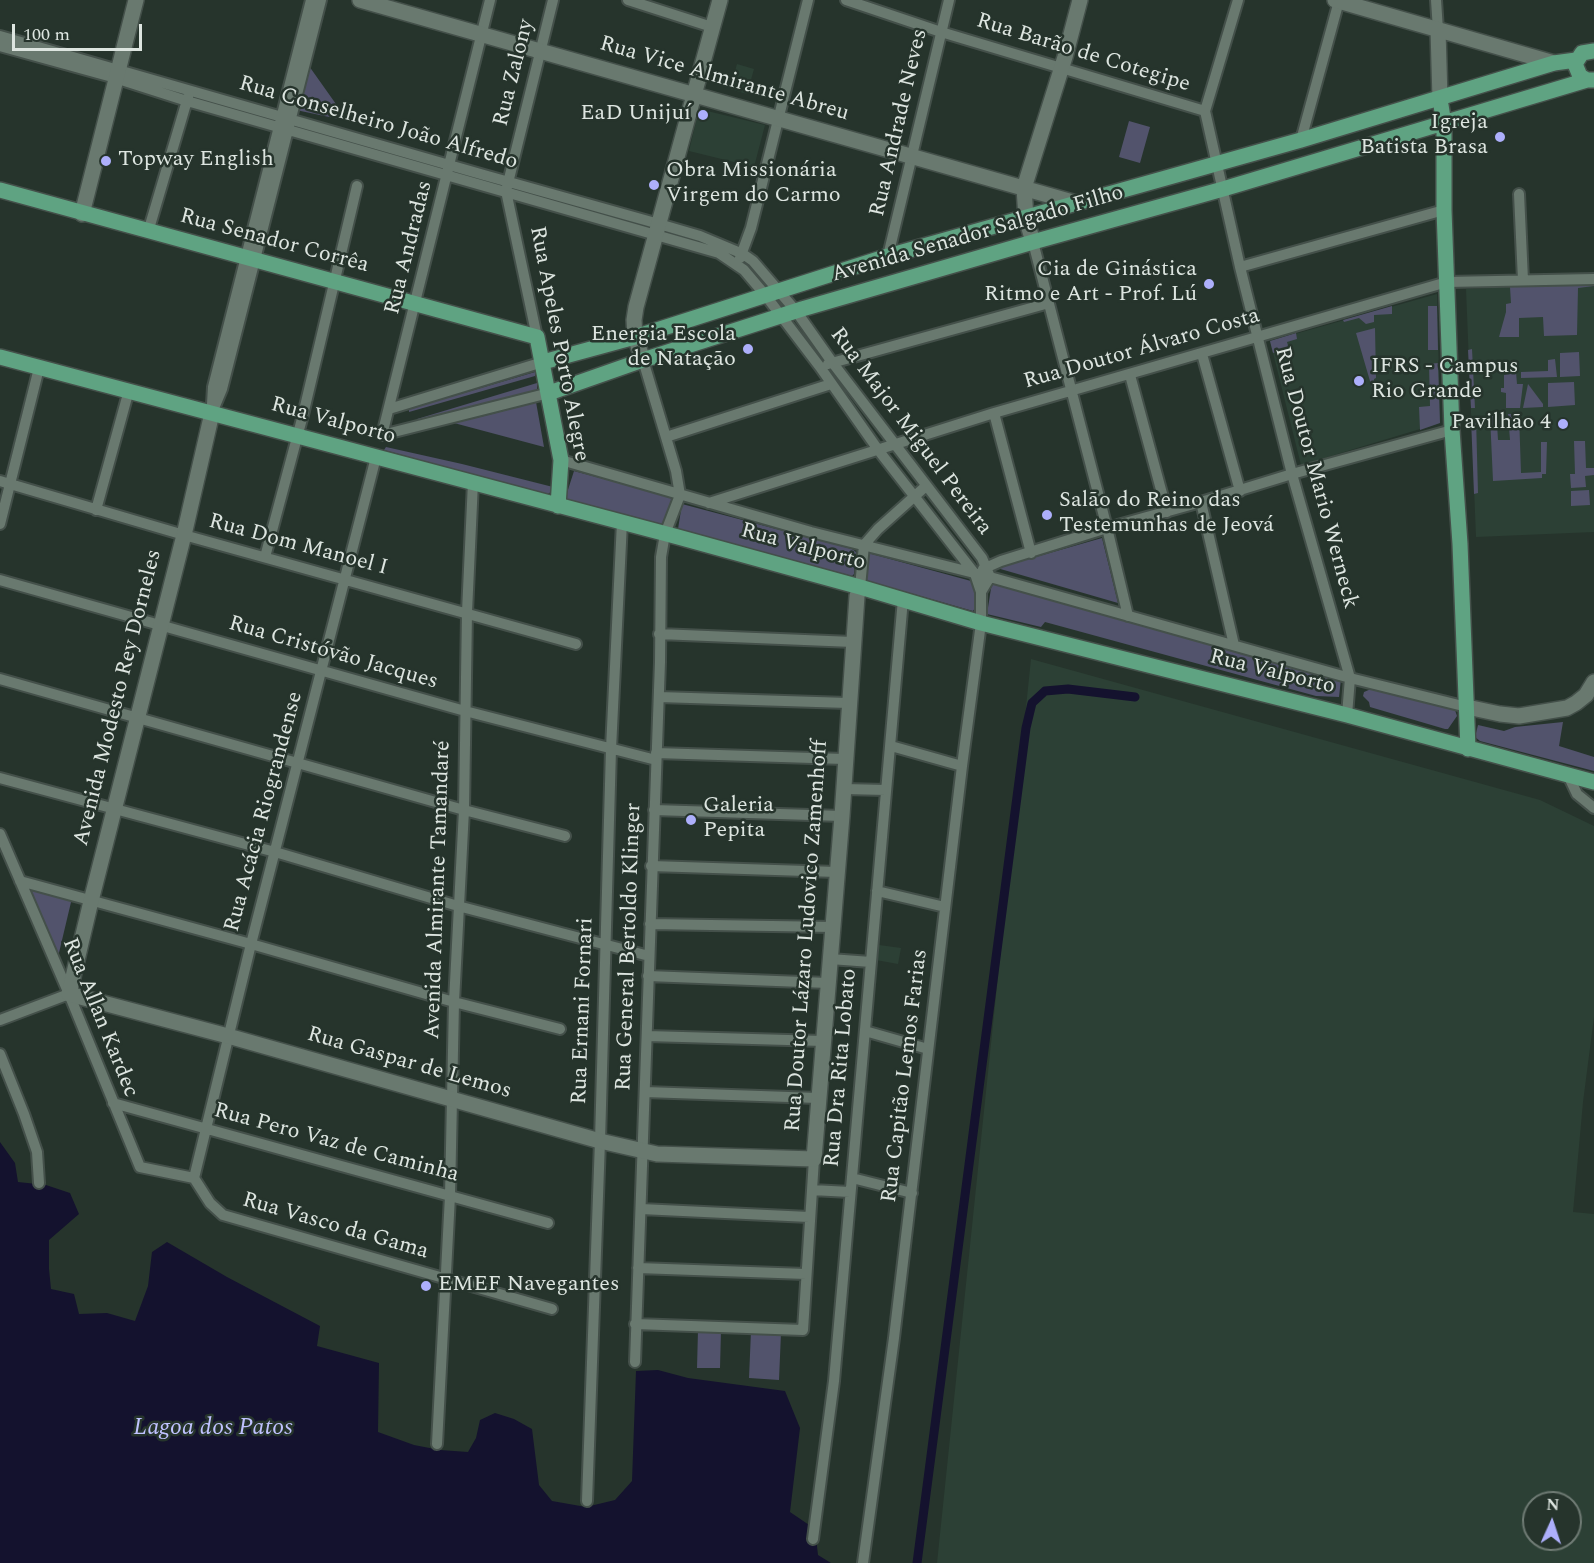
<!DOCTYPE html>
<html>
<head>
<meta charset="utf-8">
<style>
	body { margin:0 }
	#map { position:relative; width:1594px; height:1563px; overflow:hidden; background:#26342c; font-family:Spectral,serif }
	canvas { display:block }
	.north { position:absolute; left:1522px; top:1491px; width:60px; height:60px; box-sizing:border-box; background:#26342c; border:2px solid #6f7b74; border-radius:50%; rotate:3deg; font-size:16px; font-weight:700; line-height:24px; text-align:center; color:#dde5e0 }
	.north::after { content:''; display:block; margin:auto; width:21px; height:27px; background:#adaffb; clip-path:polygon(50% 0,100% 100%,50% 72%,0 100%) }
	.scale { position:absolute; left:12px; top:24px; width:130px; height:27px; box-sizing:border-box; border:3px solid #dde5e0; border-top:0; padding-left:8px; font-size:18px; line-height:21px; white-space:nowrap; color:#dde5e0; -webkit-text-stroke:4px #26342c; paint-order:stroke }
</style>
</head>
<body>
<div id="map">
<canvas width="1594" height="1563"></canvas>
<div class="north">N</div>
<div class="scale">100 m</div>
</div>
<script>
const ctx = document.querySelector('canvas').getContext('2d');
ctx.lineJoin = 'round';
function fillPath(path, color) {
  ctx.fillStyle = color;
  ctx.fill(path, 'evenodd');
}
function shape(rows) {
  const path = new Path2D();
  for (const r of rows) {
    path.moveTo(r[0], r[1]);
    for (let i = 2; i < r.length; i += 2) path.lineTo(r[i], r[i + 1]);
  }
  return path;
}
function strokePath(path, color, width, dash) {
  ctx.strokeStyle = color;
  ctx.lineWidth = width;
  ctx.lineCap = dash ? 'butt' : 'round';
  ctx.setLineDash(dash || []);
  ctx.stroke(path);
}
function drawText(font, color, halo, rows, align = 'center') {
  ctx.font = font + ' Spectral,serif';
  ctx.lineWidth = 5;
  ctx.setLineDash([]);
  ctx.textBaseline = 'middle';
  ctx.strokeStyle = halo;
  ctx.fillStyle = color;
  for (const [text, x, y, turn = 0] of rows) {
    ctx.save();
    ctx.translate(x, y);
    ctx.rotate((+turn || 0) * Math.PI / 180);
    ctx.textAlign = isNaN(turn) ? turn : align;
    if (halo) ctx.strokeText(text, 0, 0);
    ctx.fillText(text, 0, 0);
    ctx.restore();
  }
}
fillPath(shape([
	[737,64,754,69,747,94,730,89],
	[699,109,765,125,754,167,689,151],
	[1594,284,1594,532,1476,537,1466,289],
	[1437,294,1440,423,1301,465,1270,341],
	[1031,659,1540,800,1594,826,1594,1017,1583,1102,1573,1212,1594,1214,1594,1563,937,1563],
	[1534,1503,1570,1503,1570,1539,1534,1539],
	[879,945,901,948,898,964,876,960]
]), '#2c4035');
fillPath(shape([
	[309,66,348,121,296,110],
	[1129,121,1150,127,1140,163,1119,157],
	[1594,284,1594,286,1578,288,1577,335,1544,336,1543,317,1519,318,1519,337,1499,337,1506,312,1506,304,1511,303,1510,287],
	[1392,306,1392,314,1374,315,1374,322,1366,324,1359,318,1344,322,1343,320],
	[1428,306,1437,306,1438,350,1428,350],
	[1375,328,1376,378,1374,379,1374,387,1372,388,1356,333],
	[1296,333,1297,339,1287,342,1289,349,1273,353,1270,341],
	[1472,349,1475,408,1471,408,1468,350],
	[1579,352,1580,376,1560,377,1560,353],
	[1555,359,1557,377,1521,378,1521,372,1548,371,1548,360],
	[1438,363,1440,423,1420,430,1419,407,1430,406,1429,364],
	[535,372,535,376,409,412,409,409],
	[1508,372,1516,372,1517,384,1523,384,1520,408,1506,408,1506,393,1501,392,1501,388,1504,388,1504,375,1508,374],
	[1574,382,1575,405,1548,407,1548,383],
	[537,383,537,391,420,421,417,419],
	[1528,384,1543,404,1543,407,1523,408],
	[536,402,544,447,454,423,492,414],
	[1508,414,1519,414,1521,473,1541,472,1541,442,1547,442,1546,474,1542,474,1542,478,1493,481,1490,416,1504,415,1504,424,1497,424,1498,440,1510,440],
	[1476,417,1478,493,1474,494,1471,418],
	[1574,441,1585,441,1586,468,1594,468,1594,475,1585,476,1586,487,1571,488,1570,474,1575,474],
	[386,447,462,464,553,487,551,492,546,495,384,450],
	[574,471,668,496,672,499,671,503,662,524,568,501,565,499],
	[1589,490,1590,505,1571,506,1571,491],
	[682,504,852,549,856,552,854,574,852,576,678,529],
	[1102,538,1118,603,997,568],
	[868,553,971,581,974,584,977,605,973,611,868,581,865,578],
	[992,582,1341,679,1339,697,1316,696,1045,622,1041,627,987,614],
	[1371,689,1455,710,1457,716,1448,729,1445,729,1370,707,1369,702,1363,696,1364,692],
	[1563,722,1559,746,1594,757,1594,771,1480,741,1475,737,1478,725,1504,731,1515,727],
	[27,885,72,898,58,957],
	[698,1330,721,1331,720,1368,697,1368],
	[751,1331,781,1333,779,1380,749,1378]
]), '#52536c');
fillPath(shape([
	[0,1142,15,1163,18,1182,46,1185,70,1193,79,1214,49,1240,49,1269,51,1289,74,1294,79,1314,107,1313,135,1321,148,1286,152,1252,167,1242,227,1277,320,1326,317,1346,379,1363,378,1432,414,1445,440,1450,468,1452,476,1438,480,1420,495,1413,514,1419,532,1429,539,1485,552,1501,586,1507,615,1500,632,1481,636,1371,658,1370,688,1378,785,1391,800,1428,790,1512,815,1529,818,1555,831,1563,0,1563]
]), '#14122e');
strokePath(shape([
	[917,1563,1026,728,1032,703,1045,691,1068,689,1135,697]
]), '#14122e', 9);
const street = shape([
	[490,0,382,435,549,393],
	[628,0,712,27],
	[846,0,941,32,1205,111],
	[1238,0,1205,111,1240,267,1292,474,1350,678,1347,715],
	[1436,0,1438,30],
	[0,36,484,175,659,224,700,236,743,254,753,261,796,311,832,362,982,558,990,577,981,592],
	[0,46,112,77,187,101,719,253,744,270,766,296,820,367,879,451,975,574,981,592,981,623,962,766,894,1338,863,1563],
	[1301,140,1339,1],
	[1519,194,1523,280],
	[148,232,188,97],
	[1033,242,1107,528,1128,616],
	[888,256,949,0],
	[740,258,751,228,808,0],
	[1240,267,1444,210],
	[537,337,506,191,553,0],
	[1202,354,1240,491],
	[828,364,1049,303],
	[1130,375,1167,512],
	[212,404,213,387,311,0],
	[389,409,543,362],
	[212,413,222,389,321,0],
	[994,413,1031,553],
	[666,437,831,384],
	[561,460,811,532,990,577,1350,678,1467,707],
	[0,481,184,535,576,644],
	[1201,502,1234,645],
	[709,503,994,413,1447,282,1594,279],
	[96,510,129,390],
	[0,524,39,368],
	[265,557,303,415,357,186],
	[983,569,1001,561,1107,528,1201,502,1292,474,1452,430],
	[0,580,465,711,656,760],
	[860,587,864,545,878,529,926,486],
	[659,634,853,642],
	[0,679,464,810,565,836],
	[659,697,848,703],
	[891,746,962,766],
	[656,753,844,759],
	[1568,775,1577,794,1594,808],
	[0,778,275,852,458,906,649,956],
	[844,789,886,790],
	[654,810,842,816],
	[0,834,69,994,140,1167,194,1178],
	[651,866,837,872],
	[20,881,251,944,454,1002,560,1029],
	[877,891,945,907],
	[650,924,833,927],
	[830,959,871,962],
	[648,976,828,983],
	[0,1020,69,994],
	[865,1031,928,1049],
	[647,1036,823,1041],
	[0,1054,24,1114,37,1152,39,1183],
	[645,1092,818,1098],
	[113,1103,548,1223],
	[194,1178,251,944,376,457],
	[194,1178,210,1203,223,1215,552,1309],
	[852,1178,912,1193],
	[812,1190,850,1192],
	[641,1209,809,1217],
	[638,1268,806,1274],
	[635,1324,803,1330,814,1159],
	[635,1362,660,662,661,557,665,534,680,495,676,471,643,360],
	[437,1444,450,1196,454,1002,464,810,467,612,473,482],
	[587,1501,600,1141,611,749,622,522],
	[813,1539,834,1381,903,599]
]);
const secondary = shape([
	[360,0,1076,203],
	[1335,0,1554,63],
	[1438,30,1440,99],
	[82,214,136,0],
	[1033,242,1026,218,1024,188,1065,57,1080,0],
	[643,360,635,337,634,320,636,307,720,0],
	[212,413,184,535,91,901,69,994,228,1036,600,1141,657,1154,814,1159,842,816,857,596,860,587],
	[1467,707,1500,714,1519,716,1567,708,1576,703,1586,695,1594,682]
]);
const primary = shape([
	[1594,51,1582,53,1575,64,1580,76,1587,80,1594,80],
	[1440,99,1444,124,1444,210,1452,430,1460,544,1468,749],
	[0,190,537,337,561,460,558,506],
	[0,357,678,537,860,587,981,623,1347,715,1594,782],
	[543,362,635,337,888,256,1301,140,1554,63,1576,60],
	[549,393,643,360,802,309,1033,242,1223,189,1587,80]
]);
strokePath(street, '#44504a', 14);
strokePath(secondary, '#44504a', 18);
strokePath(primary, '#44504a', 18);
strokePath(street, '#69796f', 10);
strokePath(secondary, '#69796f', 15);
strokePath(primary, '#5fa382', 15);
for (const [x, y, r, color] of [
	[703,115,6,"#adaffb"],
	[1500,137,6,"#adaffb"],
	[106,161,6,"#adaffb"],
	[654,185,6,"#adaffb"],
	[1209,284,6,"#adaffb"],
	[748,349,6,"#adaffb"],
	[1359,381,6,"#adaffb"],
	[1563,424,6,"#adaffb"],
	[1047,515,6,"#adaffb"],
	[691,820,6,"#adaffb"],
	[426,1286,6,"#adaffb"]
]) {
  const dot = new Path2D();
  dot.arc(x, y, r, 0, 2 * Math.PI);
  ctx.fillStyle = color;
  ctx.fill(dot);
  strokePath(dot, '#26342c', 2);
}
drawText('22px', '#dde5e0', '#26342c', [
	["Rua Barão de Cotegipe",1083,54,17],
	["Rua Zalony",515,73,-76],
	["Rua Vice Almirante Abreu",724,80,16],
	["Rua Andrade Neves",900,123,-77],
	["Rua Conselheiro João Alfredo",378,124,16],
	["Avenida Senador Salgado Filho",978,235,-16],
	["Rua Senador Corrêa",274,242,15],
	["Rua Andradas",410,248,-76],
	["Rua Apeles Porto Alegre",558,344,79],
	["Rua Doutor Álvaro Costa",1142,350,-16],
	["Rua Valporto",333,422,15],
	["Rua Major Miguel Pereira",910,432,53],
	["Rua Doutor Mario Werneck",1315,478,75],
	["Rua Dom Manoel I",298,546,15],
	["Rua Valporto",803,548,15],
	["Rua Cristóvão Jacques",333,654,16],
	["Rua Valporto",1272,673,14],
	["Avenida Modesto Rey Dorneles",119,698,-76],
	["Rua Acácia Riograndense",265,812,-75],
	["Avenida Almirante Tamandaré",439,890,-88],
	["Rua Doutor Lázaro Ludovico Zamenhoff",808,936,-86],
	["Rua General Bertoldo Klinger",630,947,-88],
	["Rua Ernani Fornari",584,1011,-88],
	["Rua Allan Kardec",99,1018,68],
	["Rua Gaspar de Lemos",409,1064,16],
	["Rua Dra Rita Lobato",842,1068,-85],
	["Rua Capitão Lemos Farias",906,1076,-83],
	["Rua Pero Vaz de Caminha",336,1144,15],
	["Rua Vasco da Gama",335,1227,16]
]);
drawText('22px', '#dde5e0', '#26342c', [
	["EaD Unijuí",691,115,"right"],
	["Igreja",1488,124,"right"],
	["Batista Brasa",1488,149,"right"],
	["Topway English",118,161],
	["Obra Missionária",666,172],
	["Virgem do Carmo",666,197],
	["Cia de Ginástica",1197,271,"right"],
	["Ritmo e Art - Prof. Lú",1197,296,"right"],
	["Energia Escola",736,336,"right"],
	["de Natação",736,361,"right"],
	["IFRS - Campus",1371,368],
	["Rio Grande",1371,393],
	["Pavilhão 4",1551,424,"right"],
	["Salão do Reino das",1059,502],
	["Testemunhas de Jeová",1059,527],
	["Galeria",703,807],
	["Pepita",703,832],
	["EMEF Navegantes",438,1286]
], 'left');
drawText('italic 24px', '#c0c2ff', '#26342c', [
	["Lagoa dos Patos",213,1429]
]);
</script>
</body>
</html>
